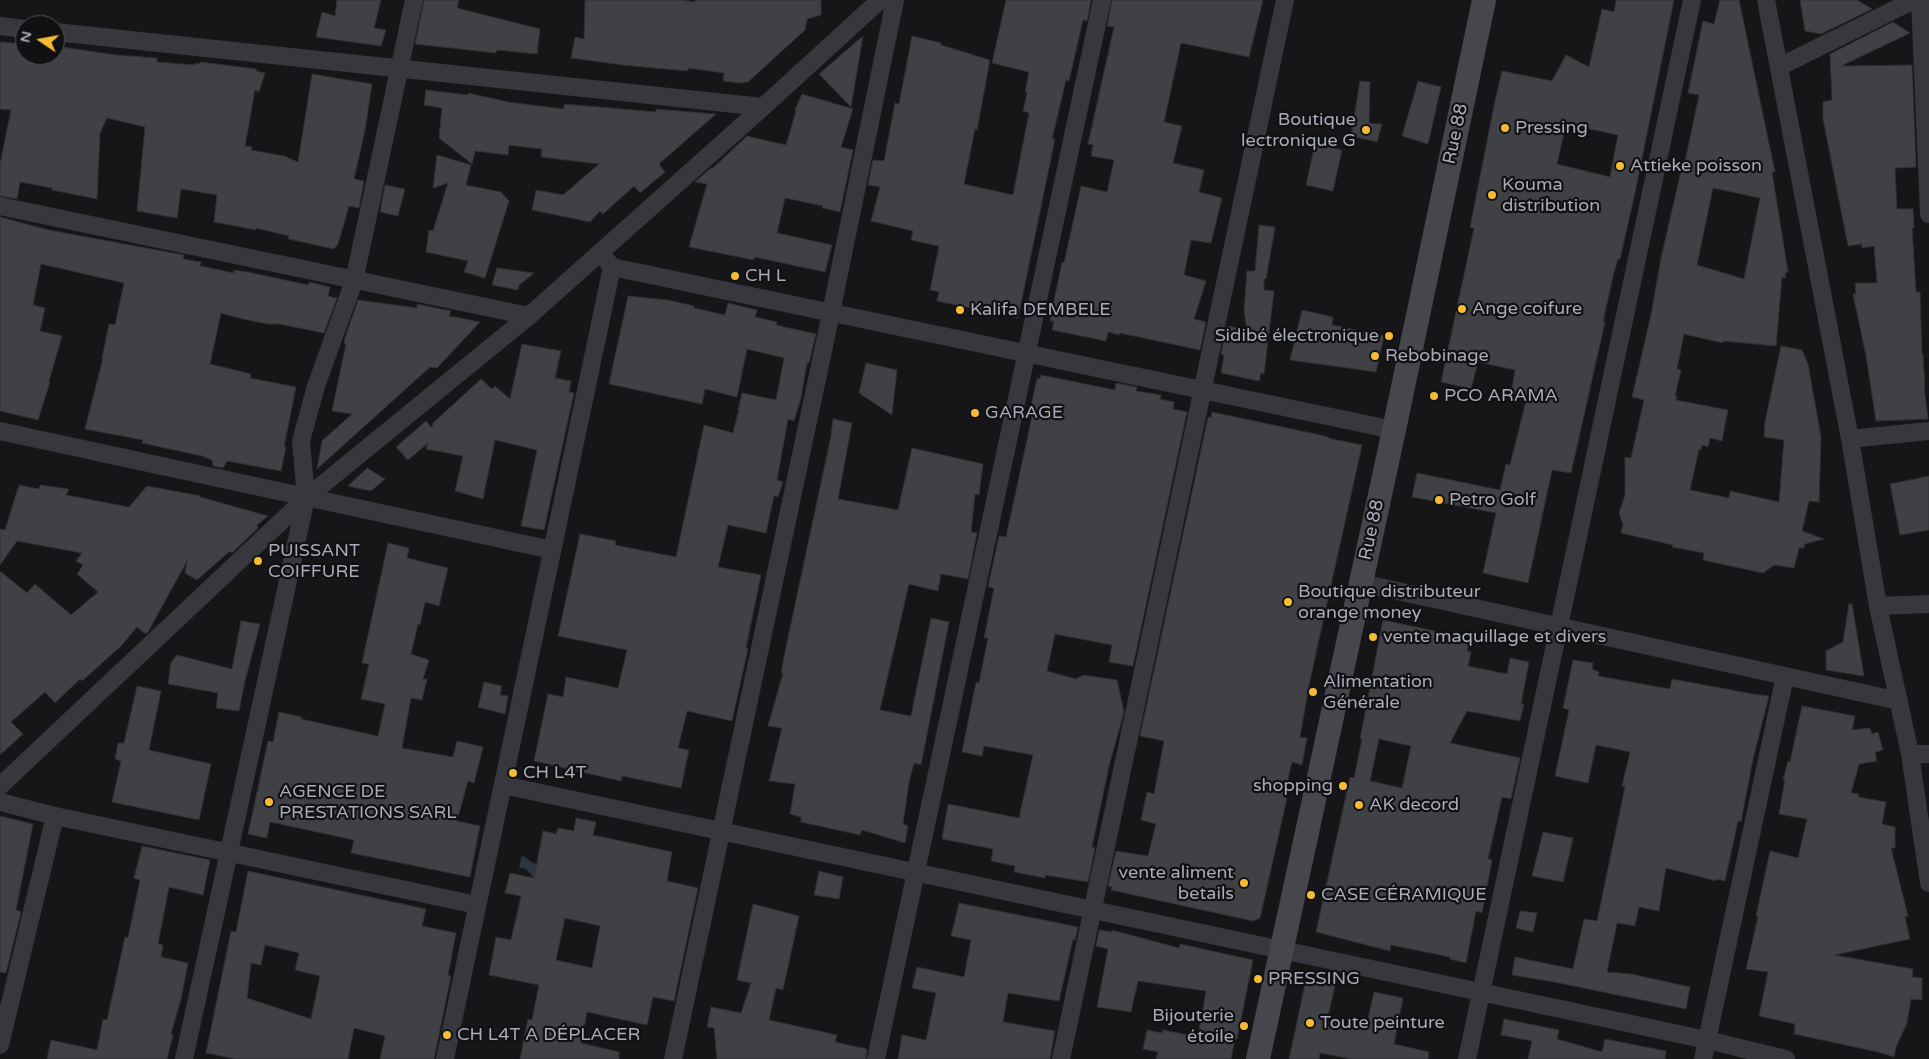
<!DOCTYPE html>
<html>
<head>
<meta charset="utf-8">
<style>
	body { margin:0 }
	#map { position:relative; width:1929px; height:1059px; overflow:hidden; background:#161618; font-family:"Varela Round",sans-serif }
	canvas { display:block }
	.north { position:absolute; left:15px; top:15px; width:50px; height:50px; box-sizing:border-box; background:#111113; border:1px solid #4d4f55; border-radius:50%; rotate:282deg; font-size:14px; font-weight:700; line-height:20px; text-align:center; color:#a8acb8 }
	.north::after { content:''; display:block; margin:auto; width:18px; height:22px; background:#f5bb32; clip-path:polygon(50% 0,100% 100%,50% 72%,0 100%) }
</style>
</head>
<body>
<div id="map">
<canvas width="1929" height="1059"></canvas>
<div class="north">N</div>
</div>
<script>
const ctx = document.querySelector('canvas').getContext('2d');
ctx.lineJoin = 'round';
function fillPath(path, color) {
  ctx.fillStyle = color;
  ctx.fill(path, 'evenodd');
}
function shape(rows) {
  const path = new Path2D();
  for (const r of rows) {
    path.moveTo(r[0], r[1]);
    for (let i = 2; i < r.length; i += 2) path.lineTo(r[i], r[i + 1]);
  }
  return path;
}
function strokePath(path, color, width, dash) {
  ctx.strokeStyle = color;
  ctx.lineWidth = width;
  ctx.lineCap = dash ? 'butt' : 'round';
  ctx.setLineDash(dash || []);
  ctx.stroke(path);
}
function drawText(font, color, halo, rows, align = 'center') {
  ctx.font = font + ' "Varela Round",sans-serif';
  ctx.lineWidth = 4.5;
  ctx.setLineDash([]);
  ctx.textBaseline = 'middle';
  ctx.strokeStyle = halo;
  ctx.fillStyle = color;
  for (const [text, x, y, turn = 0] of rows) {
    ctx.save();
    ctx.translate(x, y);
    ctx.rotate((+turn || 0) * Math.PI / 180);
    ctx.textAlign = isNaN(turn) ? turn : align;
    if (halo) ctx.strokeText(text, 0, 0);
    ctx.fillText(text, 0, 0);
    ctx.restore();
  }
}
fillPath(shape([
	[522,855,533,863,542,865,534,878,526,869,519,868]
]), '#2c353d');
const building = shape([
	[337,0,381,0,374,28,386,30,381,46,316,37,322,12,335,16,337,0],
	[424,0,459,0,457,8,540,29,537,54,497,50,496,53,415,44,424,0],
	[585,0,681,0,695,2,695,0,821,0,821,15,807,19,805,30,748,82,739,83,723,81,724,73,688,68,688,71,622,65,571,58,575,37,584,39,585,0],
	[1006,0,1091,0,1087,21,1083,20,1069,81,1066,80,1052,139,1055,139,1018,318,937,301,939,292,930,290,939,246,911,240,913,231,871,221,880,187,868,185,873,160,884,161,895,103,899,104,912,36,941,43,941,45,990,60,977,130,975,129,964,184,1013,195,1029,113,1023,111,1027,93,1025,92,1029,72,992,63,1006,0],
	[1112,0,1263,0,1249,57,1181,43,1164,122,1182,126,1173,163,1204,170,1199,192,1222,198,1211,243,1191,240,1184,275,1206,281,1194,319,1206,322,1200,350,1120,333,1119,335,1108,332,1106,341,1052,330,1054,321,1050,321,1062,262,1064,263,1081,186,1107,192,1114,160,1091,156,1093,145,1088,144,1114,27,1107,26,1112,0],
	[1616,0,1674,0,1635,193,1620,259,1618,259,1614,272,1603,322,1605,322,1571,473,1552,470,1528,583,1483,573,1496,513,1412,497,1417,473,1500,490,1506,464,1510,465,1527,397,1511,394,1515,370,1478,362,1471,389,1441,382,1474,228,1470,227,1495,101,1502,71,1552,81,1566,55,1589,67,1602,9,1614,12,1616,0],
	[1566,124,1618,135,1610,177,1557,164,1566,124],
	[1720,0,1739,0,1775,172,1772,172,1788,272,1785,273,1786,278,1782,277,1776,346,1723,341,1723,343,1684,334,1677,369,1681,370,1675,396,1677,397,1676,400,1728,410,1722,441,1710,438,1708,447,1702,445,1701,450,1699,449,1690,490,1729,498,1730,491,1779,502,1784,440,1764,437,1765,427,1764,427,1781,346,1802,350,1808,364,1821,437,1819,502,1809,501,1802,531,1824,539,1805,544,1804,548,1799,548,1794,568,1774,565,1763,573,1703,560,1704,553,1672,547,1673,545,1621,533,1623,524,1619,513,1625,495,1625,457,1631,458,1644,400,1632,397,1651,315,1661,258,1681,171,1683,171,1699,95,1688,93,1703,21,1714,24,1720,0],
	[1713,188,1760,198,1744,279,1697,265,1713,188],
	[1800,0,1857,0,1872,9,1821,34,1805,31,1800,0],
	[1893,22,1910,33,1841,66,1912,65,1916,167,1895,168,1897,209,1913,209,1914,228,1912,228,1916,292,1920,292,1922,354,1923,354,1925,386,1924,386,1928,419,1876,421,1866,356,1853,294,1856,294,1855,283,1877,283,1874,246,1862,248,1862,244,1848,246,1823,119,1823,102,1832,100,1830,54,1893,22],
	[863,36,851,107,819,74,863,36],
	[0,42,25,44,25,55,55,55,55,46,116,55,157,58,157,62,195,65,195,63,200,64,200,62,257,69,256,71,265,73,259,92,255,90,245,146,252,147,251,150,284,156,298,162,312,74,372,84,365,130,354,179,364,181,359,208,349,206,338,244,334,249,288,239,289,236,256,228,256,230,214,222,217,195,181,189,177,218,137,211,145,127,107,118,100,133,97,199,52,190,52,188,20,182,17,199,0,196,0,164,11,110,0,109,0,42],
	[1360,81,1370,82,1369,123,1382,124,1377,142,1351,136,1360,81],
	[1418,81,1441,87,1428,144,1402,136,1418,81],
	[426,90,468,95,468,93,508,102,564,109,564,104,656,112,656,109,716,114,659,164,665,172,640,193,634,186,603,214,600,211,590,222,532,210,536,190,563,195,599,164,541,157,542,149,509,145,508,155,475,151,472,164,439,138,442,108,424,105,426,90],
	[802,94,853,109,841,147,853,150,840,212,822,208,823,206,785,198,777,233,832,245,825,272,754,257,754,260,689,247,707,184,695,182,711,168,713,168,747,136,786,145,796,111,795,110,802,94],
	[1315,144,1342,150,1333,191,1306,185,1315,144],
	[437,155,471,165,466,185,501,192,509,201,485,278,464,272,468,261,426,252,429,230,433,231,448,183,433,188,437,155],
	[385,185,405,189,398,216,380,212,385,185],
	[0,217,49,230,184,255,183,259,201,262,200,266,234,273,234,270,248,272,308,285,309,282,330,287,328,296,337,298,324,333,279,324,268,324,243,319,221,313,210,364,251,374,250,378,296,387,284,447,286,447,281,471,227,461,223,468,213,466,212,460,202,456,142,443,143,440,85,429,103,358,102,358,109,324,115,325,124,283,41,264,33,305,45,308,40,331,62,336,49,381,50,382,38,420,0,411,0,217],
	[1259,225,1275,227,1266,279,1264,279,1264,290,1274,291,1264,374,1261,373,1259,381,1221,373,1224,355,1221,354,1227,326,1247,330,1244,311,1247,271,1255,271,1259,225],
	[497,268,534,273,519,285,518,290,492,285,497,268],
	[628,296,668,300,694,306,694,308,725,315,728,303,757,310,755,317,777,322,776,325,816,334,809,363,807,363,801,398,794,421,788,419,777,480,783,482,778,497,774,496,766,533,728,525,718,567,761,575,746,648,748,649,732,721,687,711,678,748,689,750,681,788,622,776,621,781,534,761,548,694,563,697,566,677,618,688,627,650,558,636,580,534,616,541,615,545,676,557,704,425,733,433,738,413,740,412,738,411,742,393,776,400,784,358,747,349,737,397,705,389,702,404,609,384,628,296],
	[358,300,417,308,417,304,451,311,449,316,480,322,437,368,430,367,317,469,322,441,352,414,332,411,346,344,344,344,345,338,358,300],
	[1302,310,1333,317,1332,325,1384,336,1376,372,1290,360,1302,310],
	[522,344,561,351,555,378,571,381,569,392,574,393,544,530,521,526,537,450,495,440,483,499,455,491,463,456,426,449,428,443,408,460,396,447,426,421,432,428,433,423,481,379,492,389,495,386,510,399,522,344],
	[866,363,897,370,892,415,859,393,866,363],
	[1041,375,1115,390,1116,383,1137,387,1136,391,1161,395,1160,399,1174,402,1173,409,1187,412,1133,666,1109,662,1112,645,1055,634,1047,671,1076,679,1083,675,1117,680,1124,712,1109,766,1092,847,1095,848,1088,882,1045,875,1045,878,1014,872,1015,866,991,861,993,849,942,839,948,804,1019,818,1033,755,984,746,982,756,962,752,976,682,979,683,988,638,984,638,994,588,988,587,999,536,1006,537,1034,407,1031,407,1037,378,1040,379,1041,375],
	[1212,412,1325,436,1332,439,1362,445,1309,685,1300,737,1307,738,1302,765,1292,762,1284,797,1287,798,1260,918,1253,921,1111,890,1112,887,1108,886,1116,851,1148,856,1156,824,1141,820,1147,792,1154,794,1164,741,1140,736,1208,417,1211,418,1212,412],
	[833,419,852,423,838,499,898,510,912,448,983,464,979,495,975,494,971,532,977,533,968,579,941,574,938,591,909,584,880,710,911,716,931,618,949,622,921,765,914,763,909,782,903,824,908,826,905,843,862,830,860,835,801,822,801,817,790,814,795,784,769,781,782,728,768,726,783,673,781,673,787,642,831,436,833,419],
	[367,468,385,479,371,491,348,486,367,468],
	[1929,476,1929,530,1900,535,1890,484,1929,476],
	[19,485,39,489,40,485,69,489,66,495,129,507,147,486,201,496,200,497,268,516,257,525,258,528,232,553,230,551,197,580,185,573,187,561,148,632,146,634,137,627,121,646,82,681,80,679,55,703,45,692,11,722,23,734,0,755,0,571,27,593,35,584,71,615,98,592,77,574,83,565,76,561,82,553,17,541,0,565,0,529,5,530,19,485],
	[388,543,409,548,407,558,448,568,439,606,425,602,420,625,418,624,411,654,429,660,423,679,427,679,422,700,411,698,402,748,453,757,457,741,483,747,474,783,468,781,457,821,480,826,470,877,351,853,354,840,270,822,267,838,248,834,268,741,273,742,279,712,302,717,301,719,378,736,385,704,361,699,369,664,362,663,388,543],
	[1849,604,1852,604,1864,676,1826,670,1826,651,1843,642,1849,604],
	[1383,620,1449,634,1470,642,1467,651,1471,652,1468,666,1507,674,1510,658,1529,662,1521,704,1524,704,1520,721,1467,711,1450,743,1520,758,1511,799,1502,797,1488,859,1492,860,1482,913,1476,911,1466,963,1450,959,1450,957,1391,945,1390,951,1316,932,1350,777,1354,778,1362,739,1360,739,1383,620],
	[1379,739,1411,746,1402,788,1370,781,1379,739],
	[241,621,260,624,245,681,239,711,216,708,218,693,168,684,171,662,177,655,232,669,241,621],
	[1573,660,1593,663,1592,669,1599,672,1598,676,1670,689,1672,679,1753,694,1769,696,1753,759,1741,822,1738,821,1725,881,1716,879,1716,881,1666,868,1659,911,1639,907,1635,926,1617,923,1607,972,1631,974,1690,987,1686,1009,1554,982,1512,975,1515,957,1573,969,1584,919,1597,921,1625,787,1622,786,1630,752,1596,745,1588,783,1555,776,1569,710,1563,708,1573,660],
	[484,682,502,686,500,695,508,696,505,714,478,707,484,682],
	[137,686,161,691,149,750,211,764,199,820,112,802,121,761,115,759,118,743,124,743,137,686],
	[1802,706,1855,716,1852,730,1870,728,1872,734,1878,732,1883,750,1875,752,1877,761,1859,764,1851,793,1859,794,1858,797,1886,802,1882,824,1895,827,1895,848,1891,848,1908,916,1905,917,1910,939,1834,955,1913,969,1912,977,1922,978,1922,1000,1911,999,1907,1023,1896,1047,1894,1057,1878,1052,1794,1034,1795,1024,1759,1016,1768,972,1746,969,1758,917,1756,916,1770,851,1798,858,1807,819,1779,814,1785,780,1783,780,1788,761,1790,762,1802,706],
	[0,816,33,824,16,910,21,912,6,973,0,972,0,816],
	[576,818,596,822,593,835,672,852,667,881,698,888,674,1001,653,997,647,1025,587,1012,581,1043,619,1052,619,1059,520,1059,528,1019,532,1020,539,985,489,975,496,937,511,940,521,896,505,893,510,873,534,878,543,831,556,834,558,828,574,831,576,818],
	[565,918,600,926,592,968,556,960,565,918],
	[1543,832,1573,838,1563,882,1532,876,1543,832],
	[142,846,210,860,203,895,169,887,158,944,163,945,161,957,188,963,181,999,171,1034,173,1035,167,1059,47,1059,51,1040,97,1050,103,1019,107,1020,125,937,128,938,140,880,134,878,142,846],
	[248,871,426,909,422,926,456,933,448,975,451,976,434,1059,380,1059,385,1036,354,1028,348,1059,236,1059,206,1053,231,931,236,932,248,871],
	[265,945,299,953,295,970,320,976,311,1019,247,998,251,963,261,965,265,945],
	[819,871,843,877,839,899,814,895,819,871],
	[959,903,1078,927,1075,940,1073,939,1059,1001,1008,993,1003,1022,1055,1031,1050,1059,898,1059,902,1035,926,1040,936,993,912,988,917,967,964,977,971,940,951,936,959,903],
	[753,904,799,916,783,990,776,988,769,1020,837,1035,835,1042,867,1049,866,1059,717,1059,714,1028,707,1027,711,1007,741,1013,751,983,737,980,753,904],
	[1520,911,1537,913,1533,932,1516,928,1520,911],
	[1099,930,1112,932,1112,930,1179,948,1180,944,1253,960,1237,1039,1235,1039,1231,1059,1156,1059,1158,1052,1143,1049,1147,1030,1162,1033,1163,1030,1198,1037,1206,991,1138,981,1131,1012,1097,1007,1108,949,1096,946,1099,930],
	[1307,975,1336,981,1327,1021,1361,1028,1363,1019,1368,1019,1374,992,1403,998,1394,1044,1429,1052,1428,1059,1352,1059,1320,1053,1319,1059,1289,1059,1307,975],
	[1504,1019,1559,1030,1557,1039,1602,1052,1605,1039,1666,1051,1665,1059,1528,1059,1532,1041,1501,1035,1504,1019]
]);
fillPath(building, '#404145');
strokePath(building, '#303034', 1);
strokePath(shape([
	[1766,0,1850,439,1878,606,1910,754,1929,883],
	[1920,0,1929,214],
	[0,26,25,29],
	[55,32,763,107],
	[1779,67,1914,0],
	[0,206,529,316],
	[600,252,612,267,1394,430],
	[0,431,552,550],
	[1850,439,1929,431],
	[1361,583,1899,701],
	[1878,606,1929,604],
	[1910,754,1929,754],
	[503,785,1707,1040,1786,1059],
	[0,786,306,498,529,316,763,107,880,0],
	[0,802,55,816,477,905],
	[0,1045,55,816],
	[184,1059,306,498,301,441,316,386,354,281,414,0],
	[445,1059,612,267],
	[673,1059,831,313,895,0],
	[876,1059,1102,0],
	[1061,1059,1285,0],
	[1467,1059,1692,0],
	[1703,1059,1785,676]
]), '#37383d', 18);
strokePath(shape([
	[1258,1059,1394,430,1484,0]
]), '#45474d', 24);
for (const [x, y, r, color] of [
	[1505,128,5,"#f5bb32"],
	[1366,130,5,"#f5bb32"],
	[1620,166,5,"#f5bb32"],
	[1492,195,5,"#f5bb32"],
	[735,276,5,"#f5bb32"],
	[1462,309,5,"#f5bb32"],
	[960,310,5,"#f5bb32"],
	[1389,336,5,"#f5bb32"],
	[1375,356,5,"#f5bb32"],
	[1434,396,5,"#f5bb32"],
	[975,413,5,"#f5bb32"],
	[1439,500,5,"#f5bb32"],
	[258,561,5,"#f5bb32"],
	[1288,602,5,"#f5bb32"],
	[1373,637,5,"#f5bb32"],
	[1313,692,5,"#f5bb32"],
	[513,773,5,"#f5bb32"],
	[1343,786,5,"#f5bb32"],
	[269,802,5,"#f5bb32"],
	[1359,805,5,"#f5bb32"],
	[1244,883,5,"#f5bb32"],
	[1311,895,5,"#f5bb32"],
	[1258,979,5,"#f5bb32"],
	[1310,1023,5,"#f5bb32"],
	[1244,1026,5,"#f5bb32"],
	[447,1035,5,"#f5bb32"]
]) {
  const dot = new Path2D();
  dot.arc(x, y, r, 0, 2 * Math.PI);
  ctx.fillStyle = color;
  ctx.fill(dot);
  strokePath(dot, '#111113', 2);
}
drawText('18px', '#a8acb8', '#111113', [
	["Boutique",1356,120,"right"],
	["lectronique G",1356,141,"right"],
	["Pressing",1515,128],
	["Attieke poisson",1630,166],
	["Kouma",1502,185],
	["distribution",1502,206],
	["CH L",745,276],
	["Ange coifure",1472,309],
	["Kalifa DEMBELE",970,310],
	["Sidibé électronique",1379,336,"right"],
	["Rebobinage",1385,356],
	["PCO ARAMA",1444,396],
	["GARAGE",985,413],
	["Petro Golf",1449,500],
	["PUISSANT",268,551],
	["COIFFURE",268,572],
	["Boutique distributeur",1298,592],
	["orange money",1298,613],
	["vente maquillage et divers",1383,637],
	["Alimentation",1323,682],
	["Générale",1323,703],
	["CH L4T",523,773],
	["shopping",1333,786,"right"],
	["AGENCE DE",279,792],
	["PRESTATIONS SARL",279,813],
	["AK decord",1369,805],
	["vente aliment",1234,873,"right"],
	["betails",1234,894,"right"],
	["CASE CÉRAMIQUE",1321,895],
	["PRESSING",1268,979],
	["Bijouterie",1234,1016,"right"],
	["étoile",1234,1037,"right"],
	["Toute peinture",1320,1023],
	["CH L4T A DÉPLACER",457,1035]
], 'left');
drawText('18px', '#a8acb8', '#111113', [
	["Rue 88",1456,134,-78],
	["Rue 88",1372,530,-78]
]);
</script>
</body>
</html>
